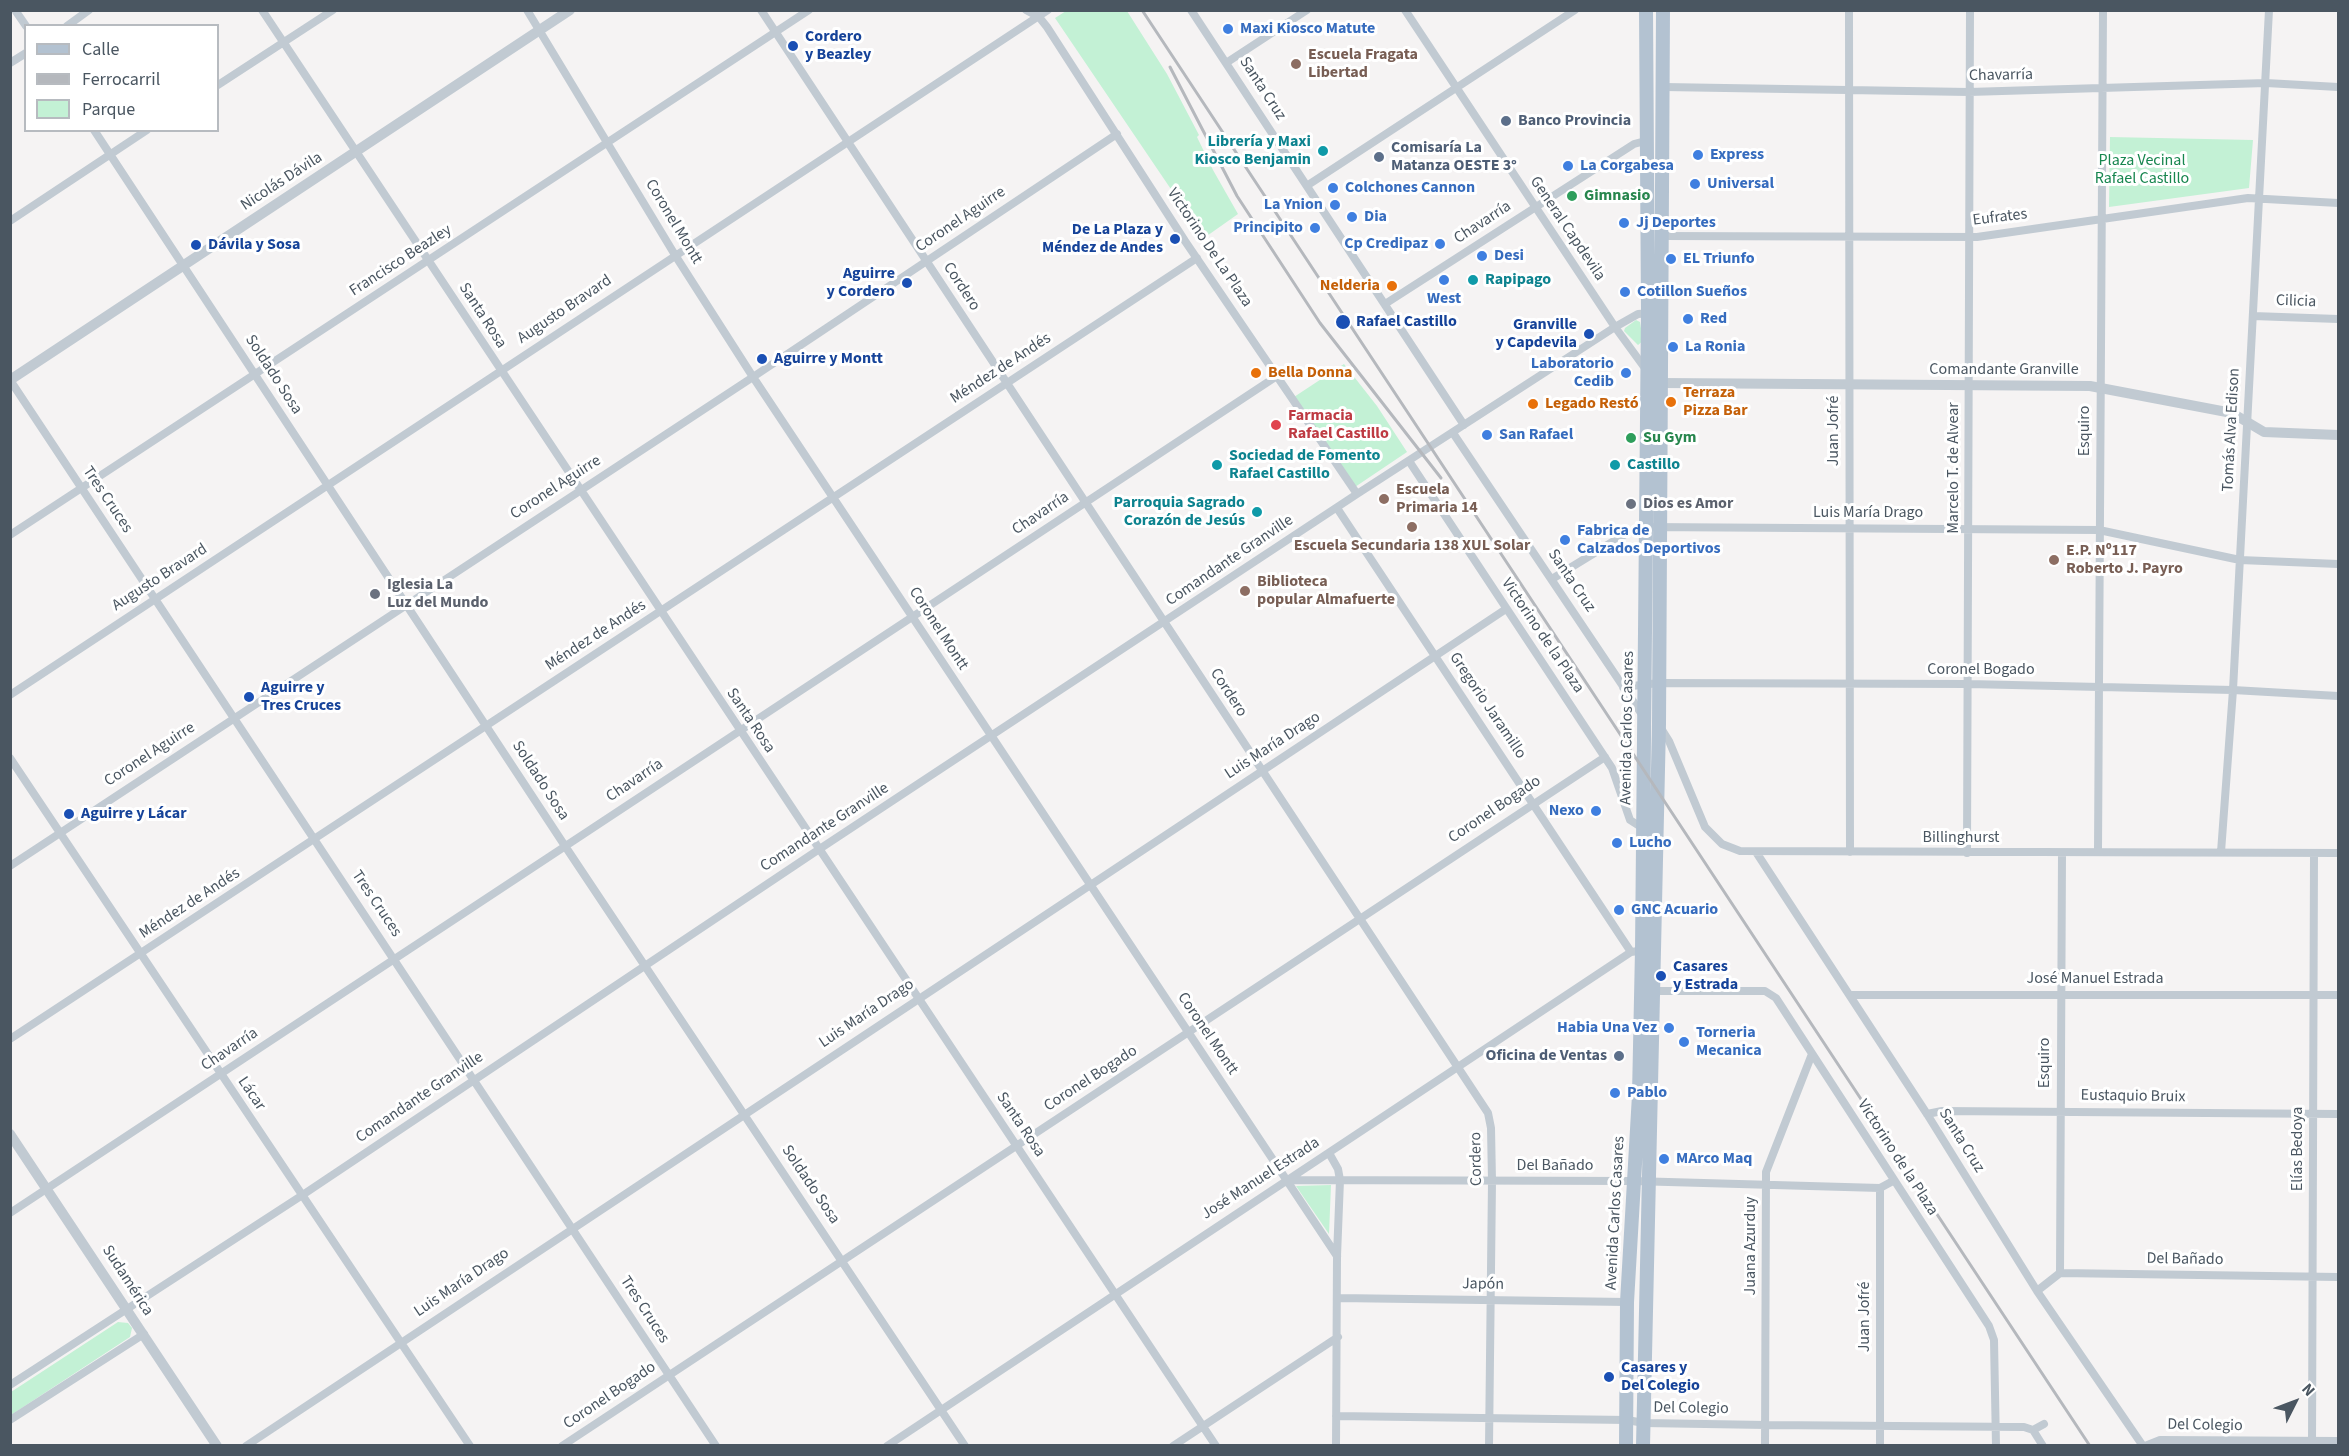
<!DOCTYPE html>
<html>
<head>
<meta charset="utf-8">
<style>
	body { margin:0 }
	#map { position:relative; width:2349px; height:1456px; overflow:hidden; background:#f5f3f3; font-family:"Source Sans 3",sans-serif }
	canvas { display:block }
	.frame { position:absolute; inset:0; border:12px solid #4a5661; pointer-events:none }
	.legend { position:absolute; left:24px; top:24px; width:195px; height:108px; box-sizing:border-box; background:#fff; border:2px solid #b7bbc0; margin:0; padding:8px 10px; list-style:none; font-size:18px; color:#4a5661 }
	.legend li { display:flex; align-items:center; gap:12px; height:30px }
	.legend b { width:30px; border:2px solid #b7bbc0 }
	.north { position:absolute; left:2265px; top:1372px; width:60px; height:60px; -webkit-text-stroke:4px #fff; paint-order:stroke; rotate:48deg; font-size:16px; font-weight:700; line-height:24px; text-align:center; color:#4a5661 }
	.north::after { content:''; display:block; margin:auto; width:21px; height:27px; background:#4a5661; clip-path:polygon(50% 0,100% 100%,50% 72%,0 100%) }
</style>
</head>
<body>
<div id="map">
<canvas width="2349" height="1456"></canvas>
<div class="frame"></div>
<ul class="legend">
<li><b style="height:8px;background:#b3c2d1"></b>Calle</li>
<li><b style="height:8px;background:#b5b8bd"></b>Ferrocarril</li>
<li><b style="height:16px;background:#c3f1d5"></b>Parque</li>
</ul>
<div class="north">N</div>
</div>
<script>
const ctx = document.querySelector('canvas').getContext('2d');
ctx.lineJoin = 'round';
function fillPath(path, color) {
  ctx.fillStyle = color;
  ctx.fill(path, 'evenodd');
}
function shape(rows) {
  const path = new Path2D();
  for (const r of rows) {
    path.moveTo(r[0], r[1]);
    for (let i = 2; i < r.length; i += 2) path.lineTo(r[i], r[i + 1]);
  }
  return path;
}
function strokePath(path, color, width, dash) {
  ctx.strokeStyle = color;
  ctx.lineWidth = width;
  ctx.lineCap = dash ? 'butt' : 'round';
  ctx.setLineDash(dash || []);
  ctx.stroke(path);
}
function drawText(font, color, halo, rows, align = 'center') {
  ctx.font = font + ' "Source Sans 3",sans-serif';
  ctx.lineWidth = 6;
  ctx.setLineDash([]);
  ctx.textBaseline = 'middle';
  ctx.strokeStyle = halo;
  ctx.fillStyle = color;
  for (const [text, x, y, turn = 0] of rows) {
    ctx.save();
    ctx.translate(x, y);
    ctx.rotate((+turn || 0) * Math.PI / 180);
    ctx.textAlign = isNaN(turn) ? turn : align;
    if (halo) ctx.strokeText(text, 0, 0);
    ctx.fillText(text, 0, 0);
    ctx.restore();
  }
}
fillPath(shape([
	[1066,11,1127,11,1167,74,1199,135,1197,137,1213,170,1238,214,1204,238,1055,18],
	[2110,137,2253,140,2249,188,2109,207],
	[1636,320,1640,322,1643,341,1638,345,1624,331,1625,328],
	[1344,364,1377,406,1407,452,1355,487,1294,397],
	[1331,1185,1329,1234,1296,1186],
	[118,1322,128,1323,132,1328,130,1337,11,1415,11,1392]
]), '#c3f1d5');
strokePath(shape([
	[15,10,26,26],
	[262,10,1216,1446],
	[527,10,675,255,753,377,1337,1256],
	[761,10,1488,1113,1491,1128,1492,1181,1489,1446],
	[1026,10,1039,17,1047,27,1185,241,1357,494],
	[1191,10,1464,425],
	[1405,10,1615,327,1647,371],
	[1849,10,1850,852],
	[67,26,89,10],
	[10,63,26,53],
	[1226,63,1307,10],
	[218,85,333,10],
	[1664,87,1969,92,2266,83,2338,87],
	[94,130,565,846,965,1446],
	[1308,185,1575,10],
	[10,221,147,130],
	[1662,236,1977,237,2248,198,2338,203],
	[1385,304,1634,144,1649,140],
	[2253,316,2338,319],
	[10,380,716,1446],
	[1453,433,1643,716],
	[1409,461,1612,768,1630,820,1644,829],
	[1337,508,1631,952],
	[10,535,809,10],
	[1552,579,1627,533,1647,527,2099,530,2240,560,2338,564],
	[1623,687,1659,683,1968,684,2233,690,2338,696],
	[10,695,1048,10],
	[1659,725,1669,741,1705,827,1722,844,1740,851,2338,853],
	[10,758,470,1446],
	[1756,852,1927,1114,2037,1291,2143,1446],
	[2098,852,2103,10],
	[2221,852,2233,690,2269,10],
	[1967,853,1970,10],
	[10,866,753,377,1117,134],
	[1650,991,1765,991,1776,998,1989,1326,1994,1340,1996,1446],
	[1851,995,2338,995],
	[10,1039,1197,258],
	[1927,1114,1942,1111,2338,1114],
	[1329,1153,1338,1169,1340,1180,1337,1256,1336,1446],
	[1287,1180,1633,1181,1880,1188,1893,1181],
	[10,1213,1277,376],
	[2060,1273,2062,853],
	[2037,1291,2060,1273,2338,1277],
	[1338,1298,1627,1302],
	[10,1385,301,1196,818,850,1357,494,1615,327,1638,314,1652,313],
	[1336,1416,1627,1420,1644,1423,1766,1425,2024,1427,2033,1430,2044,1424],
	[10,1420,144,1334],
	[2033,1430,2043,1446],
	[246,1446,1506,609],
	[562,1446,1605,757],
	[887,1446,1631,952,1646,950],
	[1173,1446,1338,1337],
	[1765,1446,1766,1172,1812,1054],
	[1880,1446,1880,1188],
	[2145,1446,2160,1440,2338,1441],
	[2312,1446,2314,853]
]), '#c1cad2', 8);
strokePath(shape([
	[10,380,570,10],
	[1661,383,2090,386,2232,413,2264,432,2338,435],
	[10,1134,217,1446]
]), '#c1cad2', 10);
strokePath(shape([
	[1626,1446,1627,1302,1639,1095,1642,950,1648,312,1646,10],
	[1643,1446,1659,724,1663,10]
]), '#b3c2d1', 14);
strokePath(shape([
	[1142,10,2090,1446],
	[1170,67,1237,196,1320,323,1441,478]
]), '#b5b8bd', 3);
for (const [x, y, r, color] of [
	[1228,29,6,"#3f7fe0"],
	[793,46,6,"#1a4fb4"],
	[1296,64,6,"#8d6e63"],
	[1506,121,6,"#5c6f8a"],
	[1323,151,6,"#0f9aa8"],
	[1698,155,6,"#3f7fe0"],
	[1379,157,6,"#5c6f8a"],
	[1568,166,6,"#3f7fe0"],
	[1695,184,6,"#3f7fe0"],
	[1333,188,6,"#3f7fe0"],
	[1572,196,6,"#2e9e5b"],
	[1335,205,6,"#3f7fe0"],
	[1352,217,6,"#3f7fe0"],
	[1624,223,6,"#3f7fe0"],
	[1315,228,6,"#3f7fe0"],
	[1175,239,6,"#1a4fb4"],
	[1440,244,6,"#3f7fe0"],
	[196,245,6,"#1a4fb4"],
	[1482,256,6,"#3f7fe0"],
	[1671,259,6,"#3f7fe0"],
	[1444,280,6,"#3f7fe0"],
	[1473,280,6,"#0f9aa8"],
	[907,283,6,"#1a4fb4"],
	[1392,286,6,"#e8710a"],
	[1625,292,6,"#3f7fe0"],
	[1688,319,6,"#3f7fe0"],
	[1343,322,8,"#1a4fb4"],
	[1589,334,6,"#1a4fb4"],
	[1673,347,6,"#3f7fe0"],
	[762,359,6,"#1a4fb4"],
	[1256,373,6,"#e8710a"],
	[1626,373,6,"#3f7fe0"],
	[1671,402,6,"#e8710a"],
	[1533,404,6,"#e8710a"],
	[1276,425,6,"#e0444e"],
	[1487,435,6,"#3f7fe0"],
	[1631,438,6,"#2e9e5b"],
	[1217,465,6,"#0f9aa8"],
	[1615,465,6,"#0f9aa8"],
	[1384,499,6,"#8d6e63"],
	[1631,504,6,"#6b7280"],
	[1257,512,6,"#0f9aa8"],
	[1412,527,6,"#8d6e63"],
	[1565,540,6,"#3f7fe0"],
	[2054,560,6,"#8d6e63"],
	[1245,591,6,"#8d6e63"],
	[375,594,6,"#6b7280"],
	[249,697,6,"#1a4fb4"],
	[1596,811,6,"#3f7fe0"],
	[69,814,6,"#1a4fb4"],
	[1617,843,6,"#3f7fe0"],
	[1619,910,6,"#3f7fe0"],
	[1661,976,6,"#1a4fb4"],
	[1669,1028,6,"#3f7fe0"],
	[1684,1042,6,"#3f7fe0"],
	[1619,1056,6,"#5c6f8a"],
	[1615,1093,6,"#3f7fe0"],
	[1664,1159,6,"#3f7fe0"],
	[1609,1377,6,"#1a4fb4"]
]) {
  const dot = new Path2D();
  dot.arc(x, y, r, 0, 2 * Math.PI);
  ctx.fillStyle = color;
  ctx.fill(dot);
  strokePath(dot, '#fff', 2);
}
drawText('bold 16px', '#366cbe', '#fff', [
	["Maxi Kiosco Matute",1240,29],
	["Express",1710,155],
	["La Corgabesa",1580,166],
	["Universal",1707,184],
	["Colchones Cannon",1345,188],
	["La Ynion",1323,205,"right"],
	["Dia",1364,217],
	["Jj Deportes",1636,223],
	["Principito",1303,228,"right"],
	["Cp Credipaz",1428,244,"right"],
	["Desi",1494,256],
	["EL Triunfo",1683,259],
	["Cotillon Sueños",1637,292],
	["West",1444,299,"center"],
	["Red",1700,319],
	["La Ronia",1685,347],
	["Laboratorio",1614,364,"right"],
	["Cedib",1614,382,"right"],
	["San Rafael",1499,435],
	["Fabrica de",1577,531],
	["Calzados Deportivos",1577,549],
	["Nexo",1584,811,"right"],
	["Lucho",1629,843],
	["GNC Acuario",1631,910],
	["Habia Una Vez",1657,1028,"right"],
	["Torneria",1696,1033],
	["Mecanica",1696,1051],
	["Pablo",1627,1093],
	["MArco Maq",1676,1159]
], 'left');
drawText('bold 16px', '#164399', '#fff', [
	["Cordero",805,37],
	["y Beazley",805,55],
	["De La Plaza y",1163,230,"right"],
	["Méndez de Andes",1163,248,"right"],
	["Dávila y Sosa",208,245],
	["Aguirre",895,274,"right"],
	["y Cordero",895,292,"right"],
	["Rafael Castillo",1356,322],
	["Granville",1577,325,"right"],
	["y Capdevila",1577,343,"right"],
	["Aguirre y Montt",774,359],
	["Aguirre y",261,688],
	["Tres Cruces",261,706],
	["Aguirre y Lácar",81,814],
	["Casares",1673,967],
	["y Estrada",1673,985],
	["Casares y",1621,1368],
	["Del Colegio",1621,1386]
], 'left');
drawText('bold 16px', '#785e54', '#fff', [
	["Escuela Fragata",1308,55],
	["Libertad",1308,73],
	["Escuela",1396,490],
	["Primaria 14",1396,508],
	["Escuela Secundaria 138 XUL Solar",1412,546,"center"],
	["E.P. Nº117",2066,551],
	["Roberto J. Payro",2066,569],
	["Biblioteca",1257,582],
	["popular Almafuerte",1257,600]
], 'left');
drawText('16px', '#4a5661', '#fff', [
	["Chavarría",2001,76,-1],
	["Santa Cruz",1262,89,57],
	["Nicolás Dávila",282,182,-33],
	["Eufrates",2000,218,-7],
	["Coronel Aguirre",961,220,-34],
	["Coronel Montt",673,222,59],
	["Chavarría",1483,223,-33],
	["General Capdevila",1567,229,56],
	["Victorino De La Plaza",1209,248,56],
	["Francisco Beazley",401,261,-33],
	["Cordero",961,287,57],
	["Cilicia",2296,302,2],
	["Augusto Bravard",565,310,-34],
	["Santa Rosa",482,316,57],
	["Méndez de Andés",1001,369,-33],
	["Comandante Granville",2004,370],
	["Soldado Sosa",273,375,57],
	["Tomás Alva Edison",2232,430,-87],
	["Juan Jofré",1834,431,-90],
	["Esquiro",2085,431,-90],
	["Marcelo T. de Alvear",1954,468,-90],
	["Coronel Aguirre",556,488,-33],
	["Tres Cruces",107,500,56],
	["Luis María Drago",1868,513],
	["Chavarría",1041,514,-34],
	["Comandante Granville",1230,561,-34],
	["Augusto Bravard",160,578,-33],
	["Santa Cruz",1571,581,56],
	["Coronel Montt",938,629,57],
	["Méndez de Andés",596,636,-33],
	["Victorino de la Plaza",1542,636,56],
	["Coronel Bogado",1981,670],
	["Cordero",1228,693,57],
	["Gregorio Jaramillo",1487,706,56],
	["Santa Rosa",750,721,56],
	["Avenida Carlos Casares",1628,728,-89],
	["Luis María Drago",1273,746,-33],
	["Coronel Aguirre",150,755,-33],
	["Soldado Sosa",540,781,57],
	["Chavarría",635,781,-34],
	["Coronel Bogado",1495,810,-34],
	["Comandante Granville",825,828,-33],
	["Billinghurst",1961,838],
	["Méndez de Andés",190,904,-33],
	["Tres Cruces",376,904,56],
	["José Manuel Estrada",2095,979],
	["Luis María Drago",867,1014,-34],
	["Coronel Montt",1207,1034,56],
	["Chavarría",230,1050,-34],
	["Esquiro",2045,1063,-90],
	["Coronel Bogado",1091,1079,-33],
	["Lácar",251,1094,56],
	["Eustaquio Bruix",2133,1097,1],
	["Comandante Granville",420,1098,-34],
	["Santa Rosa",1020,1125,56],
	["Santa Cruz",1961,1141,58],
	["Elías Bedoya",2298,1149,-90],
	["Victorino de la Plaza",1897,1158,57],
	["Cordero",1477,1159,-91],
	["Del Bañado",1555,1166],
	["José Manuel Estrada",1261,1179,-33],
	["Soldado Sosa",810,1185,56],
	["Avenida Carlos Casares",1616,1213,-87],
	["Juana Azurduy",1751,1246,-90],
	["Del Bañado",2185,1260,1],
	["Sudamérica",127,1281,57],
	["Luis María Drago",462,1283,-34],
	["Japón",1483,1285,1],
	["Tres Cruces",644,1310,57],
	["Juan Jofré",1865,1317,-90],
	["Coronel Bogado",610,1396,-34],
	["Del Colegio",1691,1409,1],
	["Del Colegio",2205,1426,1]
]);
drawText('bold 16px', '#4e5e75', '#fff', [
	["Banco Provincia",1518,121],
	["Comisaría La",1391,148],
	["Matanza OESTE 3°",1391,166],
	["Oficina de Ventas",1607,1056,"right"]
], 'left');
drawText('bold 16px', '#0d838f', '#fff', [
	["Librería y Maxi",1311,142,"right"],
	["Kiosco Benjamin",1311,160,"right"],
	["Rapipago",1485,280],
	["Sociedad de Fomento",1229,456],
	["Rafael Castillo",1229,474],
	["Castillo",1627,465],
	["Parroquia Sagrado",1245,503,"right"],
	["Corazón de Jesús",1245,521,"right"]
], 'left');
drawText('16px', '#17864f', '#fff', [
	["Plaza Vecinal",2142,161],
	["Rafael Castillo",2142,179]
]);
drawText('bold 16px', '#27864d', '#fff', [
	["Gimnasio",1584,196],
	["Su Gym",1643,438]
], 'left');
drawText('bold 16px', '#c56008', '#fff', [
	["Nelderia",1380,286,"right"],
	["Bella Donna",1268,373],
	["Terraza",1683,393],
	["Pizza Bar",1683,411],
	["Legado Restó",1545,404]
], 'left');
drawText('bold 16px', '#be3a42', '#fff', [
	["Farmacia",1288,416],
	["Rafael Castillo",1288,434]
], 'left');
drawText('bold 16px', '#5b616d', '#fff', [
	["Dios es Amor",1643,504],
	["Iglesia La",387,585],
	["Luz del Mundo",387,603]
], 'left');
</script>
</body>
</html>
